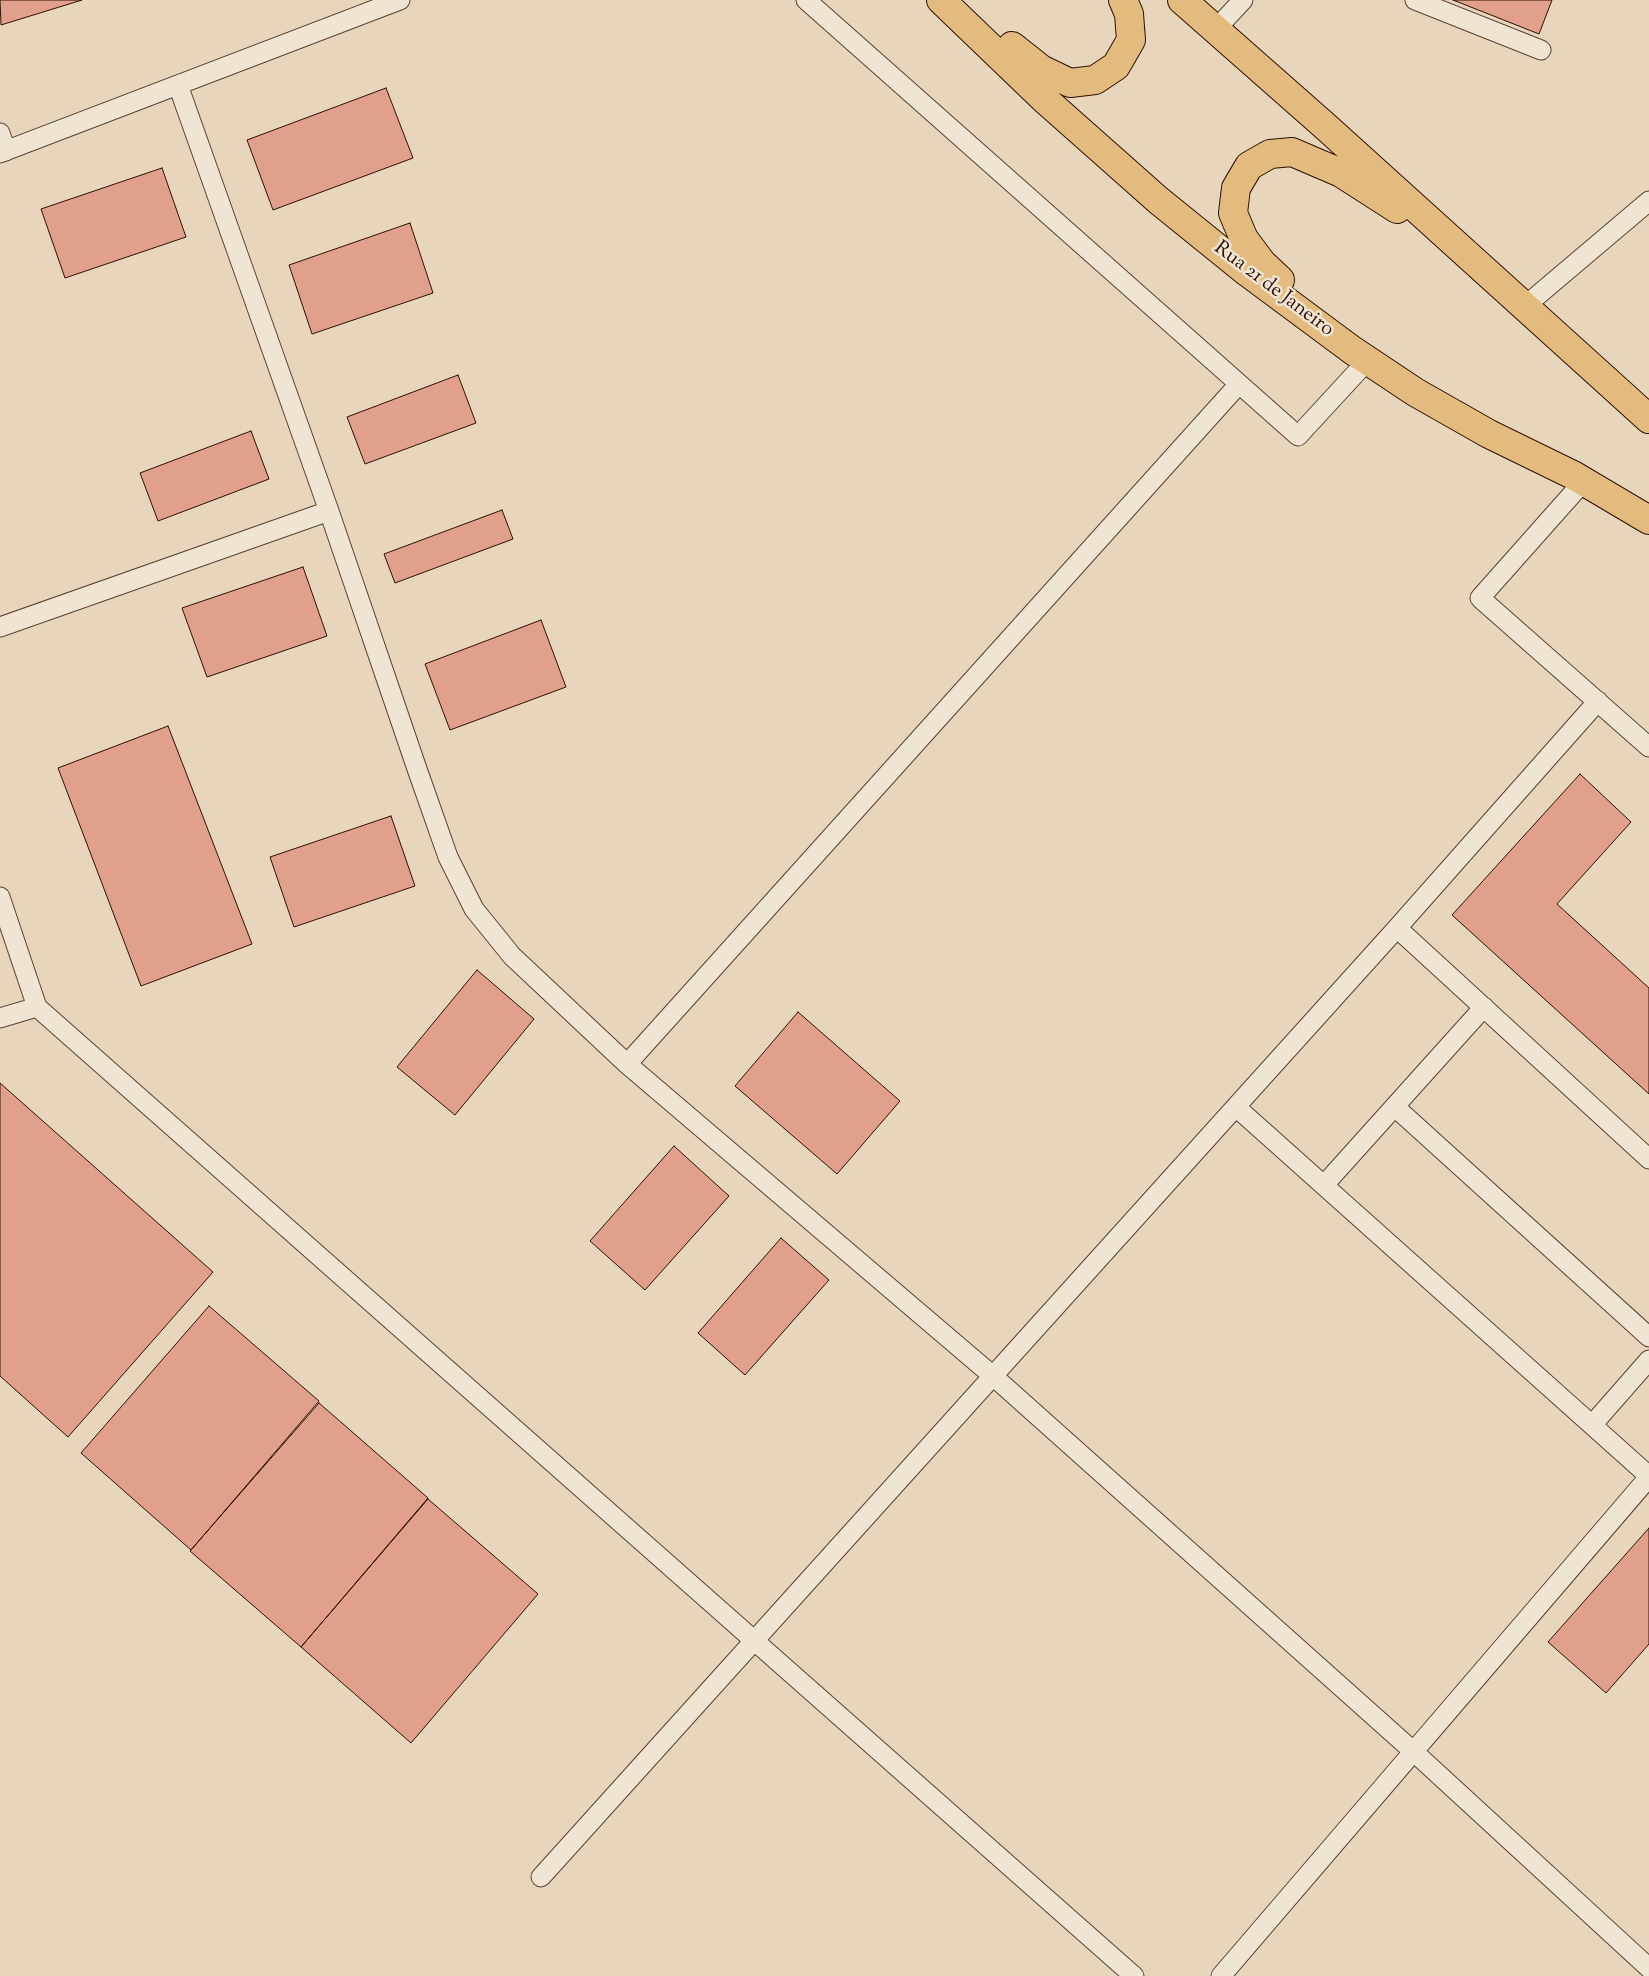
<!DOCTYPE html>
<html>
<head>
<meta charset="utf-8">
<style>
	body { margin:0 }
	canvas { display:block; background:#e8d6bc }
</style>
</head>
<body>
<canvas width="1649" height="1976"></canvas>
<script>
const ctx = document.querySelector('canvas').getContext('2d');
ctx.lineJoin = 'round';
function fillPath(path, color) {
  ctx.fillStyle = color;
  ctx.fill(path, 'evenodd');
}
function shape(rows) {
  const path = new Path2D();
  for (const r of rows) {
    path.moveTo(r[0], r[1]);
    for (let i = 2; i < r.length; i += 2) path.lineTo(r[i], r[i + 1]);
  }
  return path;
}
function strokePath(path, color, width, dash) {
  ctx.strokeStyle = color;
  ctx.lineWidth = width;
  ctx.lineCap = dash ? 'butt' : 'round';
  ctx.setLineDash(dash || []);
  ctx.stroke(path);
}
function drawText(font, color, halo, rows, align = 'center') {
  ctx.font = font + ' "Sorts Mill Goudy",serif';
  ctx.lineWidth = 5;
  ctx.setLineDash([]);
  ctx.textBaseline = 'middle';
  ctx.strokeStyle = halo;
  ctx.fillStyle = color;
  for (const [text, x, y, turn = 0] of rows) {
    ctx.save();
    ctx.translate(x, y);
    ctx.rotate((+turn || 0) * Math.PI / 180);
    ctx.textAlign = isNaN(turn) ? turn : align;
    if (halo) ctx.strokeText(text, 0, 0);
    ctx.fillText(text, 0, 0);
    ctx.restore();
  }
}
const building = shape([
	[0,0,82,0,1,25,0,0],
	[1453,0,1552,0,1539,34,1453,0],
	[386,88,413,158,273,210,247,140,386,88],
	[162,168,186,237,65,278,41,209,162,168],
	[410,223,433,293,312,334,289,265,410,223],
	[458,375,476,423,365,464,347,417,458,375],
	[251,431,269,479,158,521,140,473,251,431],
	[502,510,513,539,395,583,384,554,502,510],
	[303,567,327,636,207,677,182,608,303,567],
	[541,620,566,687,450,730,425,664,541,620],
	[168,726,252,944,141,986,58,768,168,726],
	[1580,774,1631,822,1557,904,1649,988,1649,1094,1452,915,1580,774],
	[391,816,415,886,294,927,270,857,391,816],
	[477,970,534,1019,455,1115,397,1067,477,970],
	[798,1012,900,1101,837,1174,735,1086,798,1012],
	[0,1083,213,1272,68,1437,0,1376,0,1083],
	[674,1146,729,1196,645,1290,590,1241,674,1146],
	[781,1238,829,1280,745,1375,698,1333,781,1238],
	[209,1306,319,1401,191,1550,81,1453,209,1306],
	[319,1403,428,1498,301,1647,190,1551,319,1403],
	[428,1499,538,1594,411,1743,301,1647,428,1499],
	[1649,1528,1649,1644,1606,1693,1548,1642,1649,1528]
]);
fillPath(building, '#e1a08b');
strokePath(building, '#2e0f04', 1);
const service = shape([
	[806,0,1298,436,1368,360],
	[1415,0,1541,50],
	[1215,30,1243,0],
	[178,85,329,511,416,766,448,857,474,909,512,956,627,1064,993,1376,1414,1752,1649,1968],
	[0,133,6,151],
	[0,153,400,0],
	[1525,306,1649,201],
	[1583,482,1480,598,1649,747],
	[0,627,329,511],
	[0,897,37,1007,1134,1976],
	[1397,928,1649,1159],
	[0,1018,37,1007],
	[627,1064,1239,384],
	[1236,1107,1649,1476],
	[1395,1107,1649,1337],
	[1324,1185,1484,1007],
	[1592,1425,1649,1360],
	[541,1877,1397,928,1598,701],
	[1221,1976,1649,1477]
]);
const primary = shape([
	[941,0,1043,98,1158,200,1247,272,1352,350,1415,392,1489,434,1573,475,1649,520],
	[1182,0,1325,126,1649,419],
	[1012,46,1041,69,1070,83,1095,80,1116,66,1131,40,1129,14,1123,0],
	[1280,280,1262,263,1244,239,1233,213,1236,188,1249,166,1270,154,1292,152,1341,173,1397,209]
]);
strokePath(service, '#5c4132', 21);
strokePath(primary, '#2e0f04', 30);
strokePath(service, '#f0e4d3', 19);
strokePath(primary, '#e4bb7e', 28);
drawText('20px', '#2e0f04', '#f0e4d3', [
	["Rua 21 de Janeiro",1273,290,37]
]);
</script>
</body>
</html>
